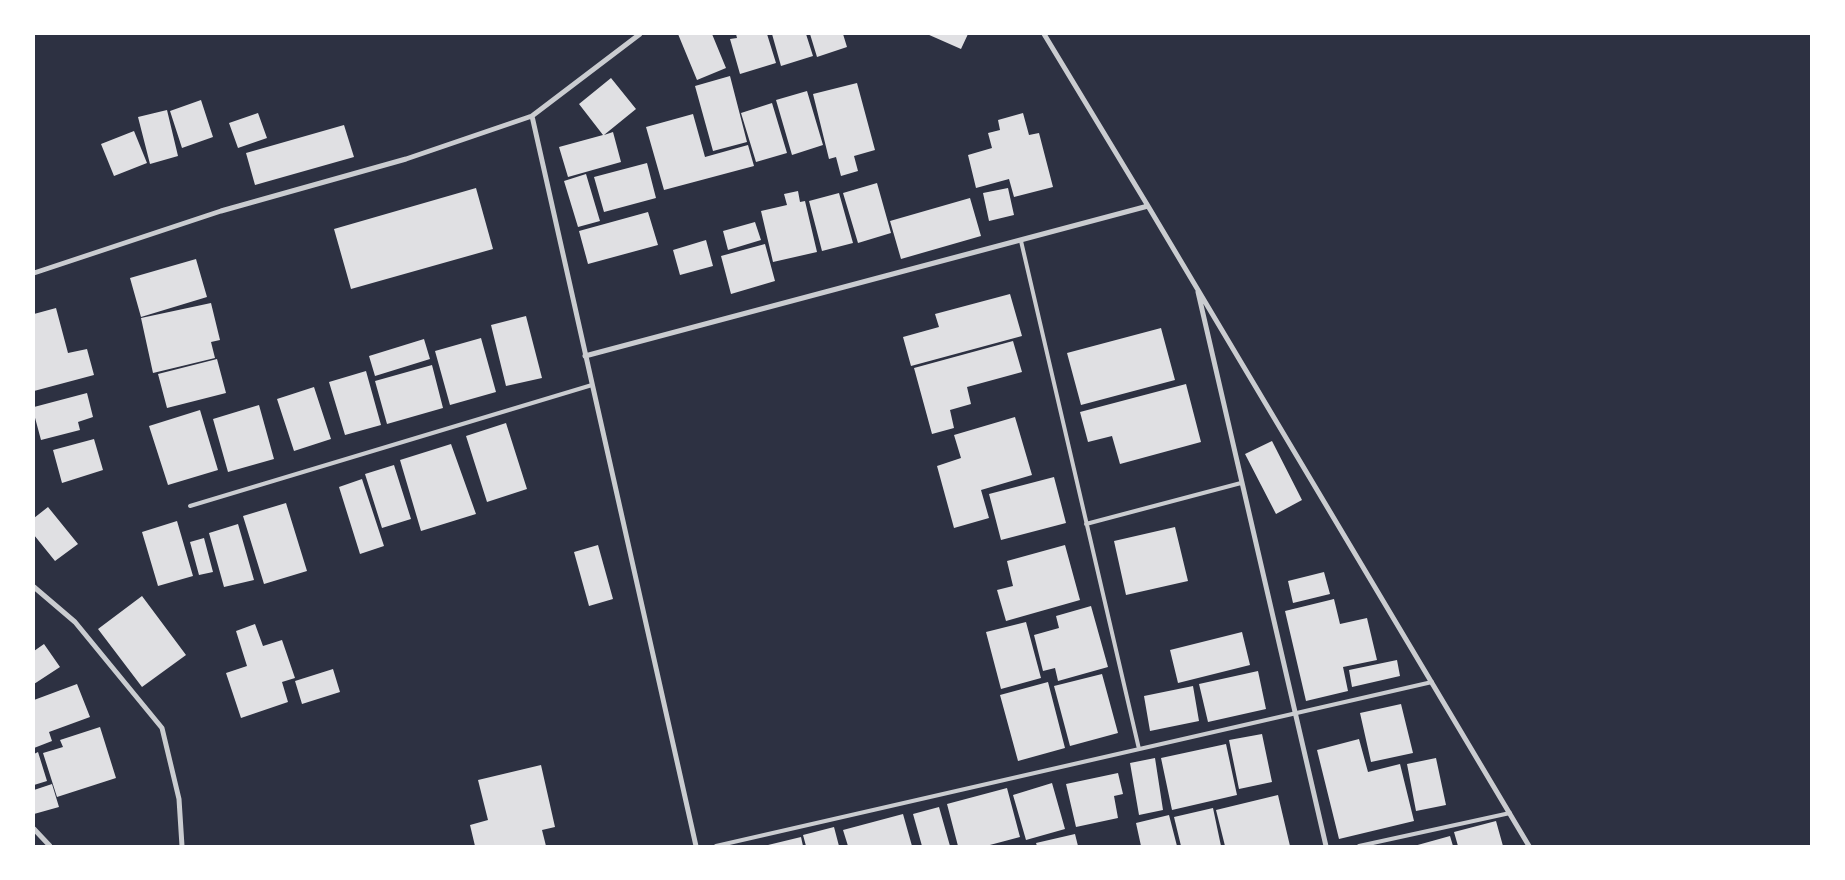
<!DOCTYPE html>
<html>
<head>
<meta charset="utf-8">
<style>
	body { margin:0 }
	#map { position:relative; width:1845px; height:880px; overflow:hidden; background:#2d3142; font-family:"Asap Condensed",sans-serif }
	canvas { display:block }
	.frame { position:absolute; inset:0; border:35px solid #fff; pointer-events:none }
</style>
</head>
<body>
<div id="map">
<canvas width="1845" height="880"></canvas>
<div class="frame"></div>
</div>
<script>
const ctx = document.querySelector('canvas').getContext('2d');
ctx.lineJoin = 'round';
function fillPath(path, color) {
  ctx.fillStyle = color;
  ctx.fill(path, 'evenodd');
}
function shape(rows) {
  const path = new Path2D();
  for (const r of rows) {
    path.moveTo(r[0], r[1]);
    for (let i = 2; i < r.length; i += 2) path.lineTo(r[i], r[i + 1]);
  }
  return path;
}
function strokePath(path, color, width, dash) {
  ctx.strokeStyle = color;
  ctx.lineWidth = width;
  ctx.lineCap = dash ? 'butt' : 'round';
  ctx.setLineDash(dash || []);
  ctx.stroke(path);
}
fillPath(shape([
	[678,34,712,34,726,68,697,80],
	[736,34,767,34,776,63,740,74,730,39,737,38],
	[772,34,806,34,813,56,781,66],
	[810,34,843,34,847,47,817,57],
	[927,34,968,34,961,49],
	[730,76,747,142,713,151,695,86],
	[611,78,636,109,604,135,613,132,621,162,568,177,559,147,603,135,579,104],
	[857,83,875,150,854,156,858,171,841,176,836,157,829,159,813,94],
	[807,91,823,145,792,155,776,100],
	[201,100,213,137,182,148,170,111],
	[772,103,787,153,756,162,741,113],
	[167,110,178,156,150,164,138,117],
	[258,113,267,138,238,148,229,123],
	[1023,113,1029,135,1039,133,1053,187,1014,197,1009,179,976,188,968,155,992,148,988,133,1000,130,998,120],
	[693,114,705,157,748,145,754,166,664,190,646,127],
	[344,125,354,157,255,185,246,153],
	[134,131,147,163,114,176,101,144],
	[647,163,656,198,604,212,594,177],
	[586,174,600,221,578,227,564,181],
	[877,183,891,233,858,243,843,193],
	[476,188,493,249,351,289,334,229],
	[1008,188,1014,215,989,221,983,193],
	[798,191,800,202,805,201,817,252,773,262,761,211,787,205,784,194],
	[839,193,853,243,822,251,809,201],
	[970,198,981,236,901,259,890,221],
	[648,212,658,245,588,264,579,231],
	[755,222,761,240,728,250,723,231],
	[706,240,713,266,680,275,673,250],
	[765,244,775,281,731,294,721,256],
	[196,259,207,297,141,317,130,278],
	[1010,294,1022,336,911,366,903,337,939,327,935,314],
	[211,303,220,340,211,342,215,358,153,373,141,318],
	[56,308,68,353,87,349,94,375,34,391,34,314],
	[526,316,542,378,506,386,491,325],
	[1161,328,1175,380,1081,405,1067,353],
	[481,338,496,392,450,405,435,351],
	[424,339,430,359,375,376,369,356],
	[1013,341,1022,372,967,387,971,404,950,410,954,428,932,434,914,368],
	[217,359,226,393,167,408,158,374],
	[432,365,443,408,387,424,375,381],
	[366,371,381,425,345,435,329,382],
	[1186,384,1201,442,1120,464,1112,436,1088,442,1080,412],
	[314,387,331,439,294,451,277,399],
	[87,393,93,417,78,422,80,430,41,440,34,414,34,407],
	[259,405,274,459,228,472,213,419],
	[200,410,218,470,168,485,149,426],
	[1015,417,1032,475,981,490,989,518,954,528,937,466,961,458,954,435],
	[506,423,527,489,487,502,466,436],
	[94,439,103,470,62,483,53,450],
	[1272,441,1302,500,1276,514,1245,454],
	[451,444,476,514,421,531,400,460],
	[394,465,411,519,382,528,365,474],
	[1054,477,1066,523,1001,540,989,494],
	[362,479,384,546,360,554,339,487],
	[286,503,307,571,264,584,243,516],
	[48,507,78,544,55,561,34,535,34,518],
	[177,521,193,576,158,586,142,532],
	[238,524,254,580,224,587,209,533],
	[1175,527,1188,581,1126,595,1114,541],
	[204,538,213,572,199,575,190,542],
	[598,545,613,599,589,606,574,552],
	[1065,545,1080,600,1006,621,997,590,1013,586,1007,561],
	[1324,572,1330,594,1293,603,1288,581],
	[142,596,186,655,142,687,98,629],
	[1334,599,1340,624,1367,618,1377,660,1343,667,1348,691,1306,701,1285,611],
	[1091,606,1108,667,1058,681,1055,668,1043,671,1034,635,1059,628,1056,616],
	[1026,622,1041,678,1001,689,986,632],
	[255,624,263,646,282,640,295,678,282,682,288,702,241,718,226,673,247,666,236,631],
	[1242,632,1250,665,1178,683,1170,650],
	[44,644,60,667,34,684,34,651],
	[1397,660,1400,676,1352,687,1349,670],
	[333,669,340,692,302,704,295,681],
	[1258,671,1266,709,1208,722,1199,684],
	[1102,674,1118,733,1070,746,1054,686],
	[1048,682,1065,748,1018,761,1000,695],
	[77,684,90,717,49,732,52,741,34,748,34,700],
	[1193,686,1199,721,1150,731,1144,696],
	[1401,704,1413,753,1371,762,1360,713],
	[100,727,116,778,57,797,43,753,63,747,60,740],
	[1262,734,1272,782,1239,789,1229,740],
	[1359,739,1368,772,1400,764,1414,821,1339,839,1317,750],
	[1226,744,1237,795,1172,810,1161,758],
	[38,752,47,781,34,785,34,754],
	[1155,758,1163,810,1139,815,1130,763],
	[1436,758,1446,805,1416,811,1407,764],
	[541,765,555,827,542,830,546,846,475,846,470,825,488,820,478,780],
	[1118,773,1123,794,1114,796,1118,818,1076,827,1066,784],
	[1052,783,1065,829,1026,840,1013,795],
	[52,784,59,807,34,814,34,790],
	[1007,788,1020,837,986,846,958,846,947,804],
	[1278,795,1290,846,1225,846,1216,810],
	[939,807,950,846,922,846,913,814],
	[1213,808,1221,846,1181,846,1174,817],
	[903,814,912,846,848,846,843,830],
	[1169,815,1177,846,1141,846,1136,823],
	[1496,821,1503,846,1458,846,1454,832],
	[834,827,839,846,806,846,803,835],
	[1075,834,1078,846,1037,846,1036,843],
	[1450,836,1453,846,1414,846],
	[801,837,803,846,769,846,768,845]
]), '#e0e0e3');
strokePath(shape([
	[1021,241,1139,749],
	[190,506,592,385],
	[1086,524,1241,483],
	[716,846,1432,682],
	[1359,846,1510,813]
]), '#caccd0', 4);
strokePath(shape([
	[1044,34,1148,206,1529,846],
	[532,116,696,846],
	[34,273,221,211,406,159,532,116,640,34],
	[1198,292,1326,846],
	[585,356,1148,206],
	[34,587,75,622,162,728,179,799,182,846],
	[34,829,50,846]
]), '#caccd0', 5);
</script>
</body>
</html>
